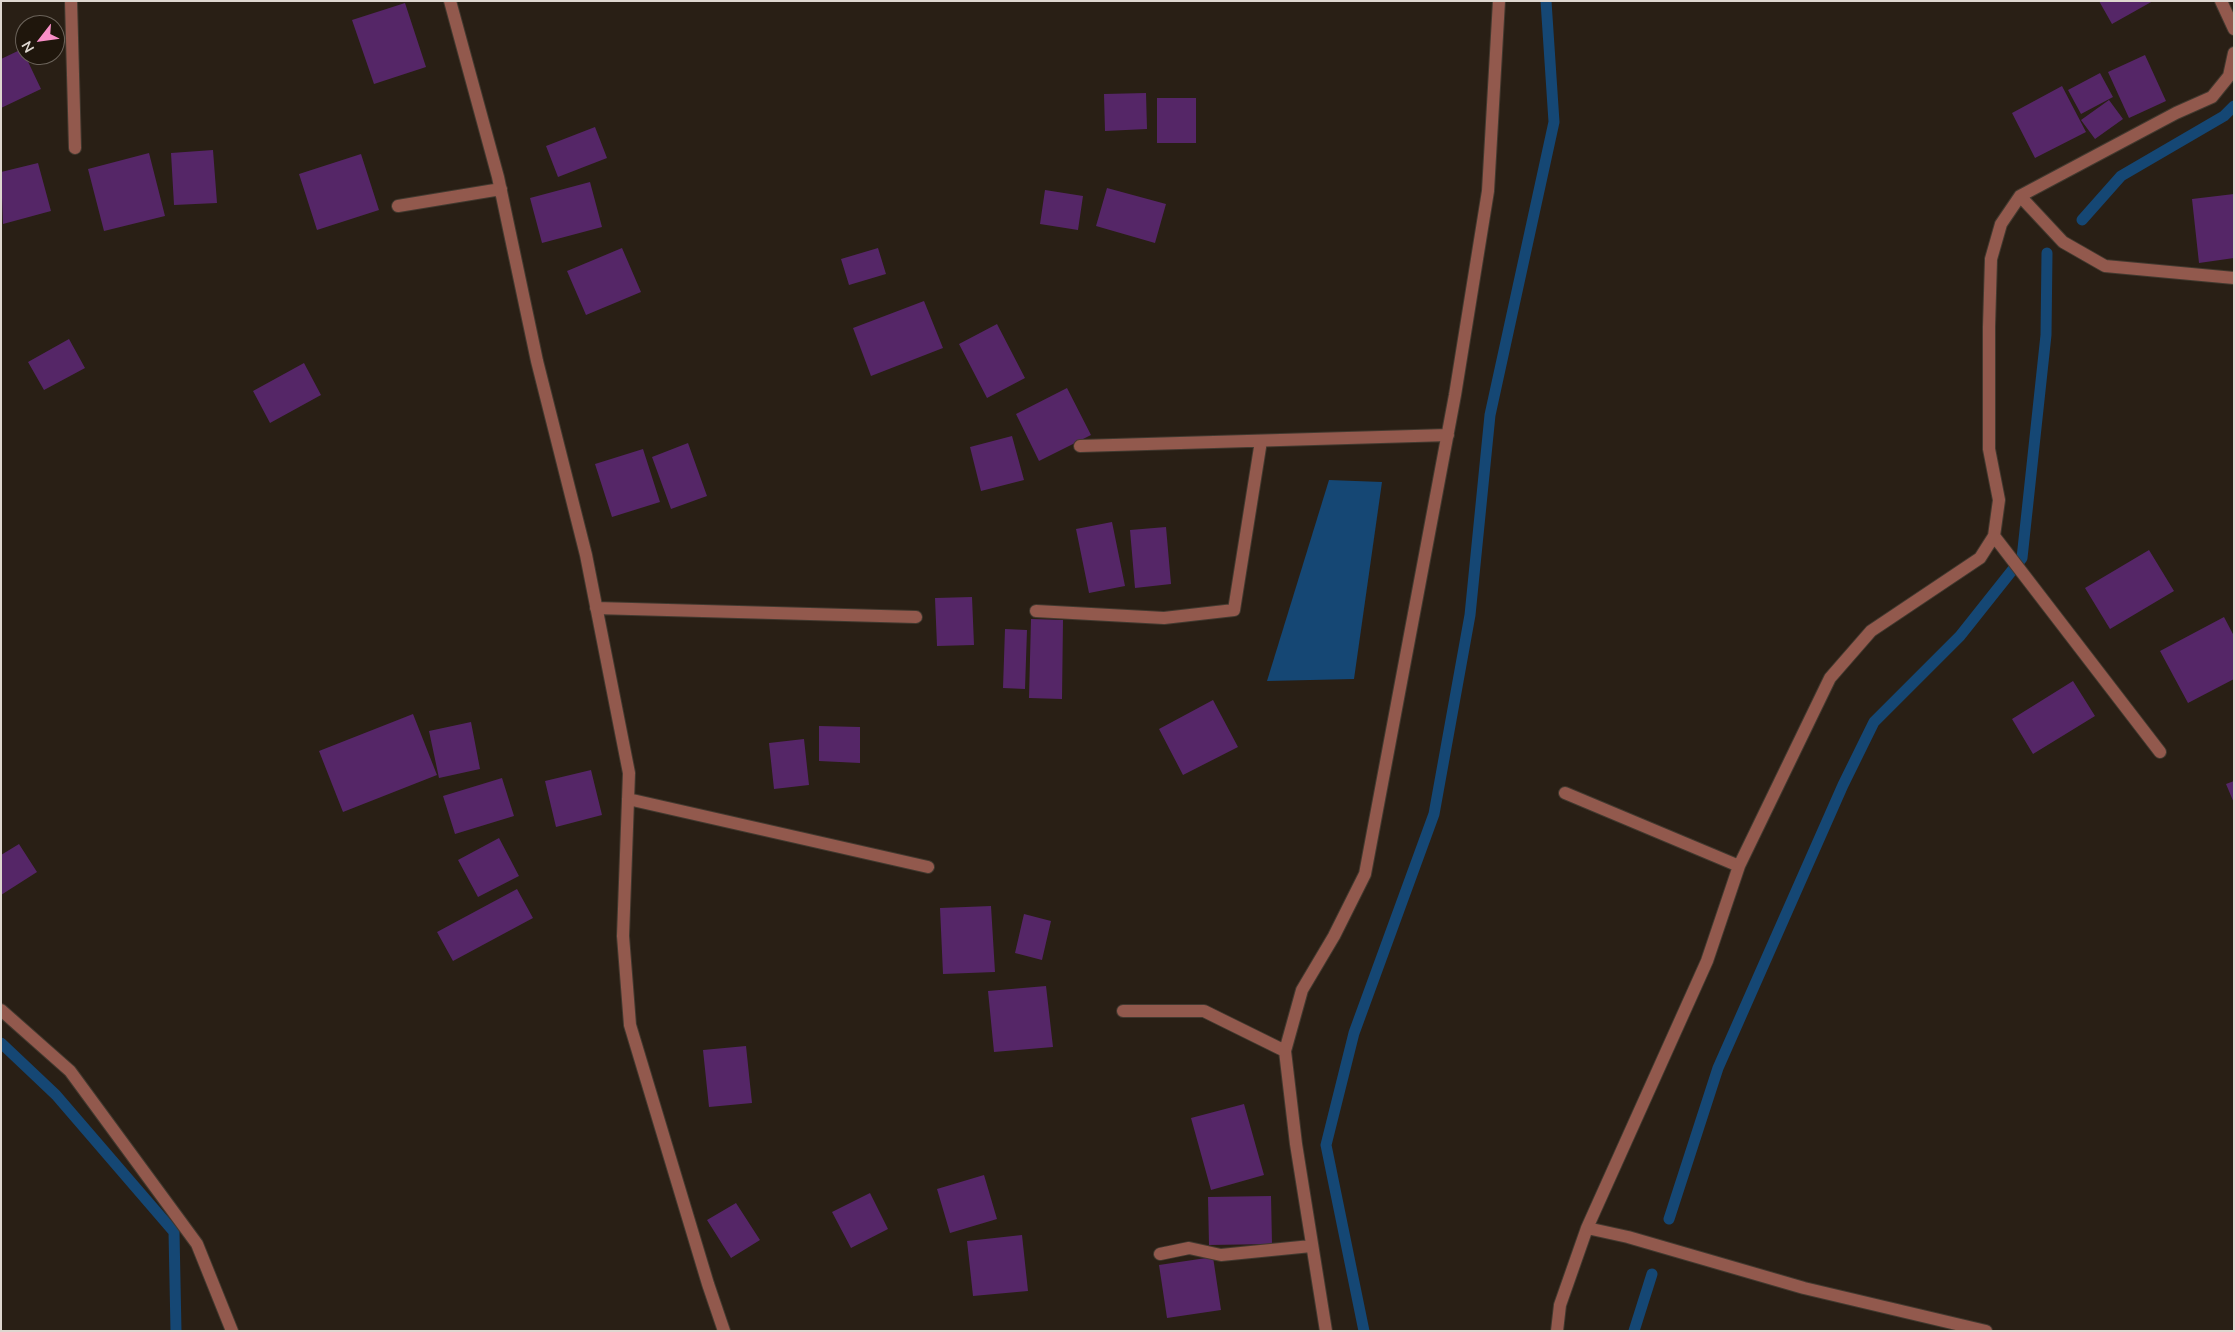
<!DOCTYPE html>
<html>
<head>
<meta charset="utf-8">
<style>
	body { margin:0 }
	#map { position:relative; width:2235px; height:1332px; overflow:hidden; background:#291f15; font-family:Mulish,sans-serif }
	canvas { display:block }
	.frame { position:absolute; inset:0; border:2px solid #ded7d0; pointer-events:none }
	.north { position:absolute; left:15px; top:15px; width:50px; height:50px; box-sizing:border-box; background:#1f160c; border:1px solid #6b635a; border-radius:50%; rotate:240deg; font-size:14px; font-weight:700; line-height:20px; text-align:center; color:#ded7d0 }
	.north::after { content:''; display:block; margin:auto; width:18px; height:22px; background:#f98fc8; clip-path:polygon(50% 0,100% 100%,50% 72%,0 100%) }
</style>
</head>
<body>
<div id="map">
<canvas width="2235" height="1332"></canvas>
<div class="frame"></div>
<div class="north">N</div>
</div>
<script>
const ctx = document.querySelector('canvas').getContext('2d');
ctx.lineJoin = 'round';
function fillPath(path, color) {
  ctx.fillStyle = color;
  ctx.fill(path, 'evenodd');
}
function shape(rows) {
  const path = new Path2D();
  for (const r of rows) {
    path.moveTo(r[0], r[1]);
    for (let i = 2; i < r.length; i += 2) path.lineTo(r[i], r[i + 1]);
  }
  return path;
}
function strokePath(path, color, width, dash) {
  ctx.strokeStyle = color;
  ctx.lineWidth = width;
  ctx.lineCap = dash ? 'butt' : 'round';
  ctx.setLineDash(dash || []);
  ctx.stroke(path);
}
fillPath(shape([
	[1329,480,1382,482,1354,679,1267,681]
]), '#154774');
strokePath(shape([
	[2082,220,2121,176,2224,116,2234,106],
	[1,1043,56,1095,174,1232,176,1331],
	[1669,1219,1718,1068,1843,785,1874,722,1960,636,2022,558,2046,335,2047,253],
	[1364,1331,1326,1145,1354,1033,1434,814,1470,615,1490,415,1554,122,1546,1],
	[1634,1331,1652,1274]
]), '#154774', 11);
fillPath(shape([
	[2099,1,2153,1,2112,24],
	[405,3,426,67,374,84,352,20],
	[22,49,41,89,1,108,1,59],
	[2145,55,2166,101,2129,118,2108,72],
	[2100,73,2113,97,2081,114,2068,90],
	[2062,86,2086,132,2035,158,2012,113],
	[1146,93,1147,129,1105,131,1104,94],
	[1157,98,1196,98,1196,143,1157,143],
	[2109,100,2123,119,2095,139,2081,120],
	[595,127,607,158,558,177,546,146],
	[213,150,217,203,174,205,171,153],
	[149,153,165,216,104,231,88,169],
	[361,154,379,210,317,230,299,174],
	[38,163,51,211,3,224,1,172],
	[590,182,602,227,542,243,530,198],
	[1107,188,1166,204,1155,243,1096,226],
	[1045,190,1083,196,1078,230,1040,224],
	[2234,194,2234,258,2199,263,2192,199],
	[622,248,641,292,586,315,567,271],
	[878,248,886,274,849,285,841,259],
	[924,301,943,348,871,376,853,328],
	[997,324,1025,378,987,398,959,344],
	[69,339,85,368,44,390,28,362],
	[304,363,321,395,270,423,253,391],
	[1067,388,1091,435,1039,461,1016,414],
	[1012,436,1024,480,981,491,970,447],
	[688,443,707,496,671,509,652,457],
	[643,449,660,502,612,517,595,464],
	[1112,522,1125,586,1089,593,1076,529],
	[1166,527,1171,584,1135,588,1130,530],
	[2149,550,2174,591,2110,629,2085,588],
	[972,597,974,645,937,646,935,598],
	[2224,617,2234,636,2234,679,2188,703,2160,651],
	[1031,619,1063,620,1062,699,1029,698],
	[1005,629,1027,630,1025,689,1003,688],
	[2073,681,2095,716,2033,754,2012,719],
	[1213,700,1238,747,1183,775,1159,729],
	[413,714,437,775,343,812,319,751],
	[471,722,480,769,439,778,429,731],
	[819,726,860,727,860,763,819,761],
	[804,739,809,785,774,789,769,743],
	[591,770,602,815,556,827,545,781],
	[502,778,514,816,455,834,443,796],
	[2234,781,2234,803,2226,784],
	[499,838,519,876,478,897,458,860],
	[19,844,37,872,1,895,1,855],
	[517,889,533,918,453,961,437,932],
	[991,906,995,972,943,974,940,908],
	[1024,914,1051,921,1042,960,1015,953],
	[1046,986,1053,1047,994,1052,988,991],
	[746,1046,752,1103,709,1107,703,1050],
	[1244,1104,1264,1175,1211,1190,1191,1118],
	[984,1175,997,1219,950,1233,937,1189],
	[870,1193,888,1229,851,1248,832,1212],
	[1271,1196,1272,1244,1209,1245,1208,1197],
	[736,1203,760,1240,731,1258,707,1220],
	[1022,1235,1028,1291,973,1296,967,1241],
	[1213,1257,1221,1310,1167,1318,1159,1265]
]), '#552667');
const minor = shape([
	[71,1,75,148],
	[450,1,498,177,537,361,586,555,629,773,623,936,630,1025,708,1284,724,1331],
	[2221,1,2234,29],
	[2020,196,2063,242,2105,266,2234,278],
	[398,206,501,189],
	[1080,446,1448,435],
	[1994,536,2160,752],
	[596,608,916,617],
	[1036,611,1164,618,1234,610,1261,441],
	[1565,793,1739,866],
	[628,799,928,867],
	[1,1010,70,1071,197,1244,232,1331],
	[1123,1011,1204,1011,1285,1051],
	[1587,1228,1628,1237,1804,1288,1986,1331],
	[1160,1254,1189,1248,1221,1255,1311,1246],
	[1326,1331,1296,1144,1285,1051,1302,990,1334,936,1365,874,1455,395,1488,191,1499,1],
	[1557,1331,1560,1305,1587,1228,1707,961,1739,866,1830,678,1871,631,1980,558,1994,536,1999,500,1989,449,1989,327,1991,259,2001,224,2020,196,2176,113,2212,97,2229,76,2234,53]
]);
strokePath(minor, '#42392f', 14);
strokePath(minor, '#92594d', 12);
</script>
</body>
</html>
